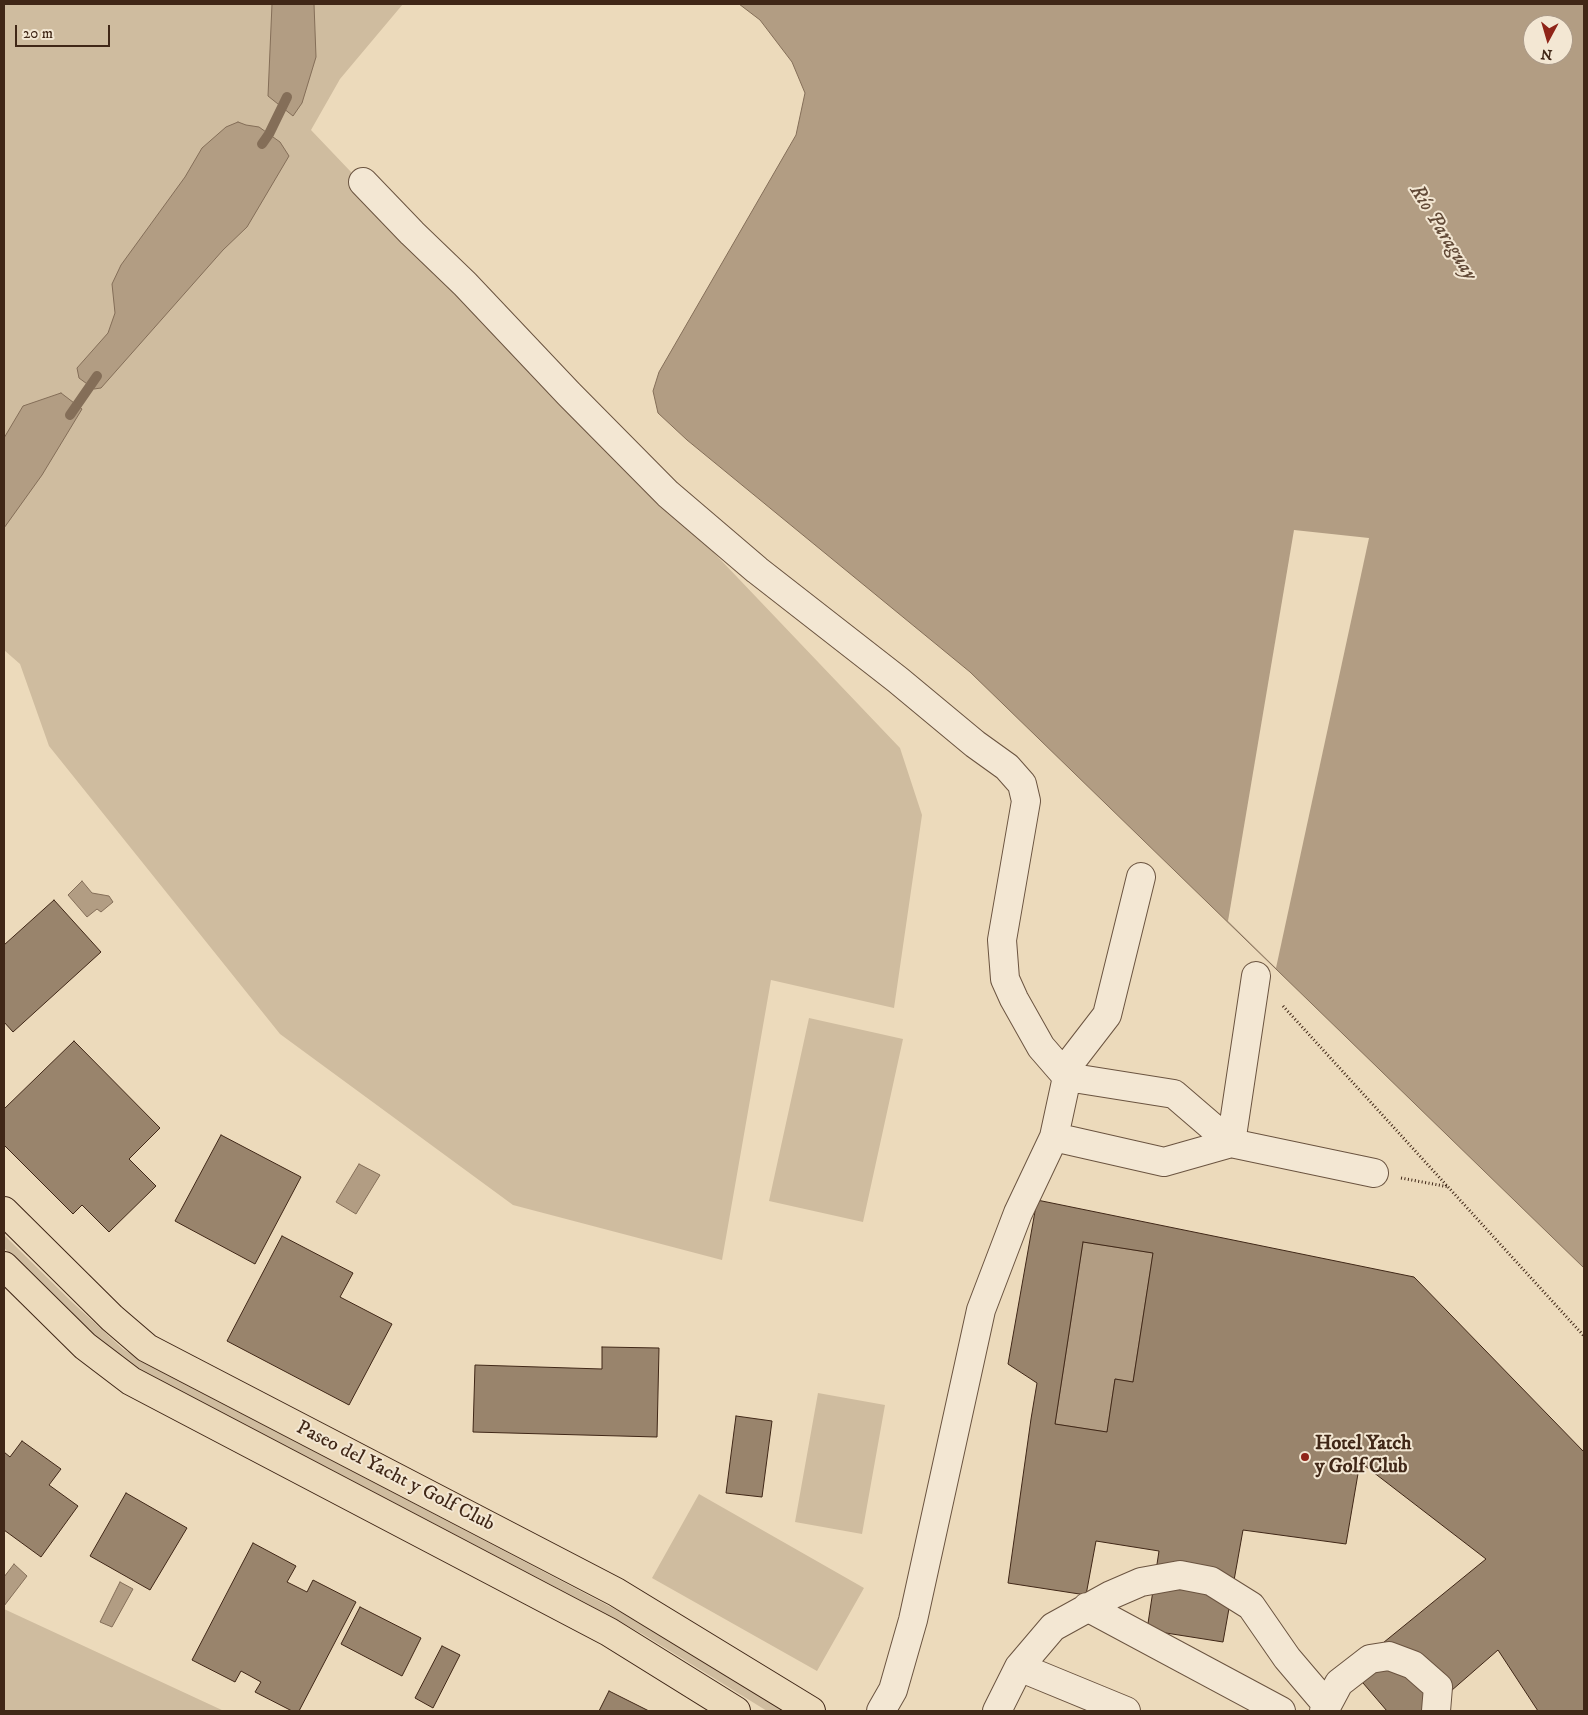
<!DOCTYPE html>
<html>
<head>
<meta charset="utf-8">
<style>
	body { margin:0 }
	#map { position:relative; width:1588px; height:1715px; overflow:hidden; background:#ecdabb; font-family:"IM FELL DW Pica",serif }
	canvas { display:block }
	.frame { position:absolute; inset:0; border:5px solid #402717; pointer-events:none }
	.north { position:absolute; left:1523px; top:15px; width:50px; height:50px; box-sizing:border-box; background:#f3e7d3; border:1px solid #ab9a88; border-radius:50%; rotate:186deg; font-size:14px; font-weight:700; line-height:20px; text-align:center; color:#402717 }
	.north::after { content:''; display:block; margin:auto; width:18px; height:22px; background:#8f2418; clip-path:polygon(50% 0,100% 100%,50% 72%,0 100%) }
	.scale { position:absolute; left:15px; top:25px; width:95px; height:22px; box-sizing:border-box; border:2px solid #402717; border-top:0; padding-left:6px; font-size:15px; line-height:18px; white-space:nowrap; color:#402717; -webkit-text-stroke:4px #f3e7d3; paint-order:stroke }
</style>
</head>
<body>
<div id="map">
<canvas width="1588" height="1715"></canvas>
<div class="frame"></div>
<div class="north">N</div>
<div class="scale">20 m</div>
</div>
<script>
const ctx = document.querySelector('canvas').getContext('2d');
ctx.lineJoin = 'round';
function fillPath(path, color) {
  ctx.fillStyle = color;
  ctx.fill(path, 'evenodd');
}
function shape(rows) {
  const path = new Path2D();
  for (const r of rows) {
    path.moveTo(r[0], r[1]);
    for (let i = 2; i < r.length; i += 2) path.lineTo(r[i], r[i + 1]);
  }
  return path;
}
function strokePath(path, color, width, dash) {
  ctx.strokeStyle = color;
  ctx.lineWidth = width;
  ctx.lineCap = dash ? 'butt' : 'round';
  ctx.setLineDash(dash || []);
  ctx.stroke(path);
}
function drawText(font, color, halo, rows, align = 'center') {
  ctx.font = font + ' "IM FELL DW Pica",serif';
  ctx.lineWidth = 4;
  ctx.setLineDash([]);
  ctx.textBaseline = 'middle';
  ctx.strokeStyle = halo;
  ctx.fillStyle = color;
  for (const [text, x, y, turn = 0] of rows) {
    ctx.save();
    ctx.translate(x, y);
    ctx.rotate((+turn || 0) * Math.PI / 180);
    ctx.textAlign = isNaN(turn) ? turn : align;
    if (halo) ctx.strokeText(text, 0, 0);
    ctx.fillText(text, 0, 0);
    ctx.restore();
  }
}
fillPath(shape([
	[4,4,403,4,340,79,311,130,900,748,922,815,894,1008,771,980,722,1260,513,1205,280,1034,49,746,20,664,4,650],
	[809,1018,903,1039,863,1222,769,1201],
	[4,1235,73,1303,123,1349,148,1364,647,1626,784,1711,767,1711,644,1635,588,1604,144,1372,118,1357,66,1309,4,1248],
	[818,1393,885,1405,862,1534,795,1522],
	[699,1494,864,1588,817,1671,652,1578],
	[4,1609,224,1711,4,1711]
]), '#cfbc9f');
const water = shape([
	[272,4,314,4,316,57,302,103,293,116,268,96,272,4],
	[739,4,1584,4,1584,1268,970,672,687,440,658,413,653,391,659,372,796,135,805,93,792,62,760,20,739,4],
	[1533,25,1563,25,1563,55,1533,55,1533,25],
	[238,122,246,125,259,127,280,142,289,156,247,227,223,250,101,388,94,389,79,378,77,368,108,333,115,313,112,284,121,265,185,177,202,148,226,127,238,122],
	[61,393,82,409,42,475,4,528,4,438,23,406,61,393],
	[82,881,92,893,109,896,113,902,101,912,97,909,87,917,68,895,82,881],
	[359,1164,380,1175,356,1214,336,1202,359,1164],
	[1083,1242,1153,1253,1133,1382,1115,1379,1107,1432,1055,1424,1083,1242],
	[14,1564,27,1576,4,1606,4,1577,14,1564],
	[120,1582,133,1589,112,1627,100,1622,120,1582]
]);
fillPath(water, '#b29d83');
strokePath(water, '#846e58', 1);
fillPath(shape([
	[1294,530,1369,538,1276,968,1228,921]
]), '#ecdabb');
strokePath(shape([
	[262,144,269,134,287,97],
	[70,415,97,376]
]), '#846e58', 10);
const building = shape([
	[54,900,101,952,13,1032,4,1022,4,945,54,900],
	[74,1041,160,1128,129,1159,156,1186,109,1232,82,1205,73,1214,4,1145,4,1109,74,1041],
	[221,1135,301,1177,255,1264,175,1221,221,1135],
	[1037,1200,1414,1277,1584,1452,1584,1711,1538,1711,1498,1650,1428,1711,1387,1711,1351,1669,1486,1559,1360,1462,1346,1544,1243,1530,1223,1642,1147,1630,1159,1551,1096,1541,1086,1595,1008,1583,1031,1419,1037,1383,1008,1364,1037,1200],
	[1083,1242,1153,1253,1133,1382,1115,1379,1107,1432,1055,1424,1083,1242],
	[282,1236,353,1273,340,1297,392,1324,349,1405,227,1341,282,1236],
	[602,1347,659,1348,657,1437,473,1432,475,1365,602,1369,602,1347],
	[736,1416,772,1421,762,1497,726,1493,736,1416],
	[22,1441,61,1469,49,1485,78,1506,41,1557,4,1530,4,1452,10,1457,22,1441],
	[126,1493,187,1528,150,1590,90,1556,126,1493],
	[253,1543,296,1566,287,1582,307,1592,313,1580,356,1602,299,1711,292,1711,255,1692,261,1682,241,1671,235,1682,192,1660,253,1543],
	[360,1607,421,1638,402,1676,341,1644,360,1607],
	[442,1646,460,1655,433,1708,415,1698,442,1646],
	[609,1691,649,1711,599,1711,609,1691]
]);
fillPath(building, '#99846c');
strokePath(building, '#402717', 1);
const minor = shape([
	[363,182,412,233,465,284,569,394,668,494,757,570,898,680,975,744,1007,767,1022,784,1026,801,1002,940,1005,979,1014,999,1041,1047,1067,1077,1174,1094,1231,1143],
	[1054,1137,1164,1162,1231,1143,1374,1173],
	[1231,1143,1256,976],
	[1087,1607,1281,1711],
	[1019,1667,1126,1711],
	[881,1711,893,1690,913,1620,981,1310,1018,1213,1054,1137,1070,1063,1107,1015,1141,877],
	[997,1711,1019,1667,1053,1627,1111,1595,1141,1582,1180,1575,1211,1581,1251,1606,1287,1658,1327,1705],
	[1324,1711,1339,1683,1370,1659,1389,1656,1413,1665,1438,1687,1436,1711]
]);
const major = shape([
	[4,1211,112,1318,147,1348,616,1592,811,1711],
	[4,1266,85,1346,131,1381,609,1632,736,1711]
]);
strokePath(minor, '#6b5440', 30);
strokePath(major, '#402717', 30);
strokePath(shape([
	[1283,1006,1584,1336],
	[1401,1178,1449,1187]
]), '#402717', 3, [1, 2.5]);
strokePath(minor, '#f3e7d3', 28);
strokePath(major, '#ecdabb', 28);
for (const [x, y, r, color] of [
	[1305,1457,5,"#8f2418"]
]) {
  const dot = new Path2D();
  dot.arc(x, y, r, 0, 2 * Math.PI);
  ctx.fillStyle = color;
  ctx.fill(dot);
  strokePath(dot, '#f3e7d3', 2);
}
drawText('bold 20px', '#402717', '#f3e7d3', [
	["Hotel Yatch",1315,1445],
	["y Golf Club",1315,1468]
], 'left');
drawText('20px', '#402717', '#f3e7d3', [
	["Paseo del Yacht y Golf Club",395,1477,27]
]);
drawText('italic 21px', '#624a37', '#f3e7d3', [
	["Río Paraguay",1442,233,58]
]);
</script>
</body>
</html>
